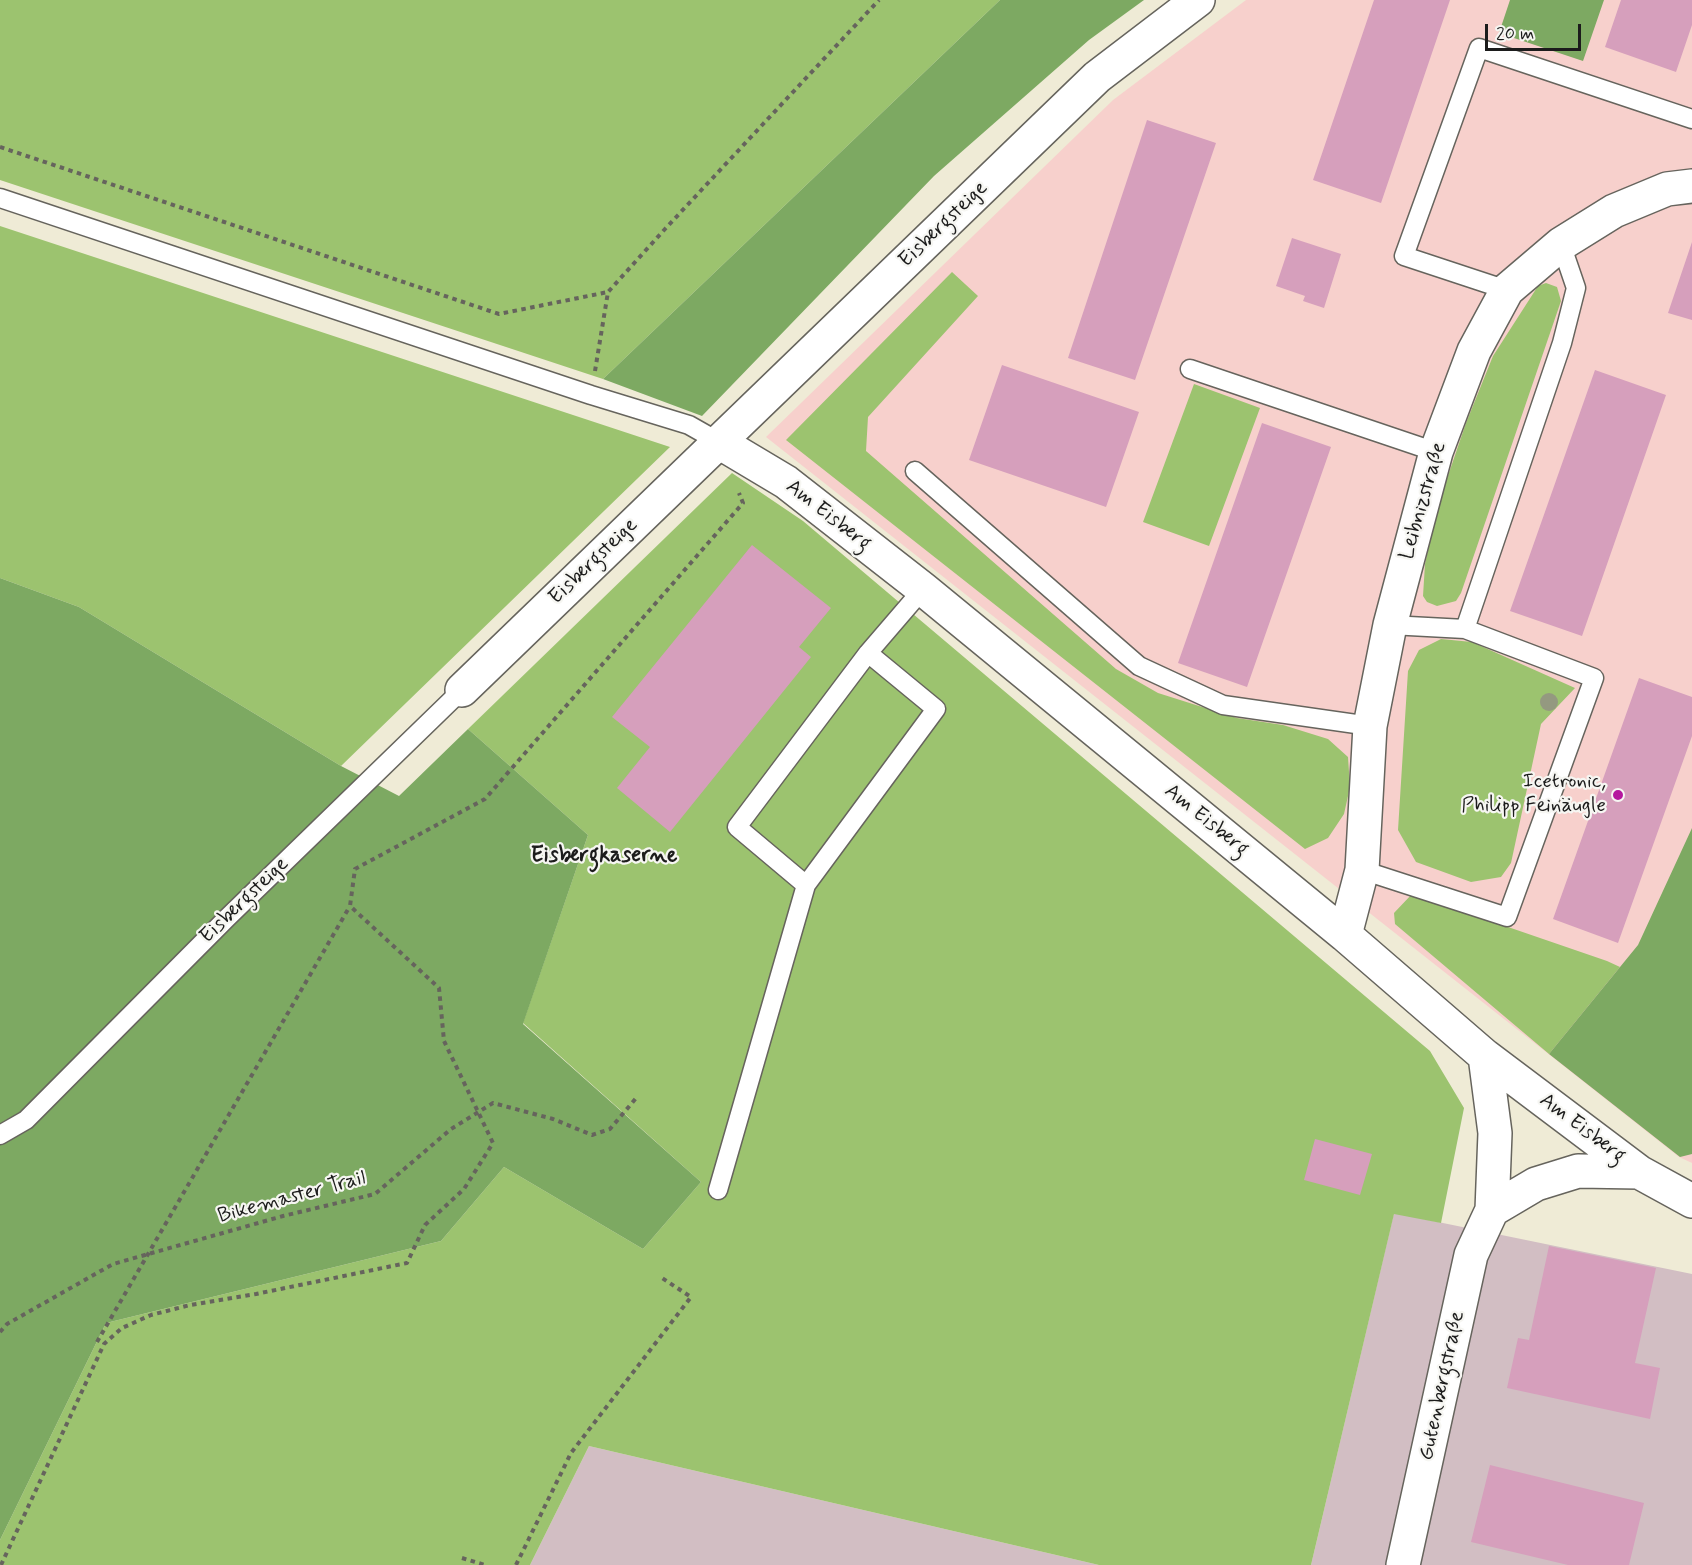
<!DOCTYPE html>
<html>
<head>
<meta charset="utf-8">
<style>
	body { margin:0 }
	#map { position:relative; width:1692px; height:1565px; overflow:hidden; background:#efebd6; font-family:Mynerve,sans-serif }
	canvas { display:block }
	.scale { position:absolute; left:1485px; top:24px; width:96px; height:27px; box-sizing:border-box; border:3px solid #1c1c1c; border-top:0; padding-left:8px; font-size:18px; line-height:21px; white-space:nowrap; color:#1c1c1c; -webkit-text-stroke:4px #f6f6f2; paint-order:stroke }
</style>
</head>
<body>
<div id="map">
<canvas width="1692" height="1565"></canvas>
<div class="scale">20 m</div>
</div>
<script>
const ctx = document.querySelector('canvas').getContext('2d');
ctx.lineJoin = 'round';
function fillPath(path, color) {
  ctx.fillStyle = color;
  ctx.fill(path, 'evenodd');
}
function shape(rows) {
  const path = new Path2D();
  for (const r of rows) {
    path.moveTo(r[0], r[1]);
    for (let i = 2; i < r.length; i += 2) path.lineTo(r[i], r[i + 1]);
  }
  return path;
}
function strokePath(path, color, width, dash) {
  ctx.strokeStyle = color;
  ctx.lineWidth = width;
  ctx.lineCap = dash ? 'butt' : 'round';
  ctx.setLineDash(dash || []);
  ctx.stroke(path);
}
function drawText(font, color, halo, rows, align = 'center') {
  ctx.font = font + ' Mynerve,sans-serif';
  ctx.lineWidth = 4.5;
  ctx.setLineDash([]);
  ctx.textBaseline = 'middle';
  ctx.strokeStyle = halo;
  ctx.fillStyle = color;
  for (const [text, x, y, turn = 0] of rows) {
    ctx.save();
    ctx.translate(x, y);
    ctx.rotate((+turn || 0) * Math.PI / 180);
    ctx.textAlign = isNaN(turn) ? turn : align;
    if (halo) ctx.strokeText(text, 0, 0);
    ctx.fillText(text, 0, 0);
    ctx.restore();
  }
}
fillPath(shape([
	[1246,0,1692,0,1692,1163,1679,1157,766,437,1113,100]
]), '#f7d0cc');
fillPath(shape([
	[1394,1213,1692,1274,1692,1565,1311,1565],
	[589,1446,1099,1565,530,1565]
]), '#d2bec3');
fillPath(shape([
	[0,0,1000,0,603,379,0,180],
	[0,226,670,447,341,766,79,607,0,578],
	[952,272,978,296,868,417,866,451,1116,669,1158,693,1237,718,1283,725,1328,739,1348,757,1350,787,1344,814,1328,838,1305,849,786,440],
	[1546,283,1557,287,1561,301,1461,593,1456,601,1437,606,1427,602,1423,596,1425,564,1438,505,1466,423,1493,356,1538,286],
	[1194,384,1260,408,1209,546,1143,522],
	[732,473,803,521,1430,1051,1464,1108,1441,1223,1394,1214,1311,1565,1099,1565,589,1446,530,1565,0,1565,0,1540,106,1323,441,1241,504,1167,643,1249,701,1182,523,1023,588,835,468,729],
	[1441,639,1472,642,1575,688,1541,724,1511,863,1501,877,1471,882,1416,862,1398,830,1408,671,1419,650],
	[1412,894,1607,961,1620,967,1549,1054,1395,924,1394,913]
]), '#9cc36f');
fillPath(shape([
	[1000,0,1144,0,1089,40,934,176,702,416,603,379],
	[1510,0,1604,0,1583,61,1499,33],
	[0,578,79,607,341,766,399,796,468,729,588,835,523,1024,701,1182,643,1249,504,1167,441,1241,106,1323,0,1540],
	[1692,828,1692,1154,1680,1157,1549,1054,1638,945]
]), '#7da962');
fillPath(shape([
	[1374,0,1450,0,1381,203,1313,180],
	[1621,0,1692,0,1692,25,1676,72,1605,47],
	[1147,120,1216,143,1135,380,1068,358],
	[1292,238,1341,254,1324,308,1303,301,1305,296,1276,286],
	[1692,242,1692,320,1668,313],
	[1002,365,1139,412,1106,507,969,460],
	[1595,370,1666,395,1582,636,1510,611],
	[1262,423,1331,447,1247,687,1178,663],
	[752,545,831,608,799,647,811,657,670,832,617,788,650,747,612,717],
	[1639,678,1692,697,1692,736,1618,943,1553,919],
	[1315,1139,1372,1154,1360,1195,1304,1180],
	[1549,1246,1656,1268,1635,1363,1660,1368,1650,1419,1507,1388,1518,1338,1529,1340],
	[1490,1465,1644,1503,1629,1565,1568,1565,1471,1542]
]), '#d69fbc');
const lane = shape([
	[0,198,591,395,689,425,719,442],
	[1507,290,1404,256,1479,48,1692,119],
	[1190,369,1436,452],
	[915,471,1139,666,1223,705,1370,726],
	[1465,629,1562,343,1576,288,1561,244],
	[1362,870,1507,917,1594,678,1465,629,1390,625],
	[806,885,936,709,868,653],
	[0,1135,26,1120,227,918,462,690],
	[718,1190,806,885,737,827,868,653,923,589]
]);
const street = shape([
	[719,442,786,482,923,589,1345,935,1485,1056,1639,1172,1692,1201],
	[462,690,1097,77,1198,0],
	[1345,935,1362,870,1370,726,1390,625,1436,452,1474,351,1507,290,1561,244,1614,211,1667,189,1692,186],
	[1492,1210,1536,1184,1578,1171,1639,1172],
	[1403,1565,1471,1255,1492,1210,1495,1133,1485,1056]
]);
strokePath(lane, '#66645d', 21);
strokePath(street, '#66645d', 36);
strokePath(shape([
	[0,147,499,314,608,292],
	[595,371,608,292,665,229,879,0],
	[0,1332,7,1324,113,1264,283,1216,375,1194,451,1129,493,1103,553,1119,592,1135,610,1129,637,1097],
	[97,1342,350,906],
	[462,1558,485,1565],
	[1,1565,104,1344,122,1328,151,1315,190,1305,256,1294,407,1263,425,1225,464,1189,493,1143,444,1041,439,988,350,906,355,869,485,799,743,503,739,493],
	[516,1565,571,1453,691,1297,659,1276]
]), '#66645d', 4, [4.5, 4.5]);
strokePath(lane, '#fff', 18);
strokePath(street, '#fff', 33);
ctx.fillStyle = '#949980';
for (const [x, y] of [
	[1549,702]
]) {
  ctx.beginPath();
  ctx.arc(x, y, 9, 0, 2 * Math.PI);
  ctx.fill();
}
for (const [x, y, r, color] of [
	[1618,795,6,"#b5179e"]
]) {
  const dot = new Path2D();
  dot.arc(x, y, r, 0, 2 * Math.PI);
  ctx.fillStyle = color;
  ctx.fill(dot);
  strokePath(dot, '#f6f6f2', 2);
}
drawText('21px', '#1c1c1c', '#f6f6f2', [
	["Eisbergsteige",944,225,-44],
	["Leibnizstraße",1424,501,-74],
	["Am Eisberg",828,516,38],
	["Eisbergsteige",594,562,-44],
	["Am Eisberg",1206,821,39],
	["Eisbergsteige",245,901,-44],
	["Am Eisberg",1582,1129,37],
	["Bikemaster Trail",292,1198,-15],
	["Gutenbergstraße",1443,1386,-78]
]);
drawText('21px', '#1c1c1c', '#f6f6f2', [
	["Icetronic,",1606,783],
	["Philipp Feinäugle",1606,807]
], 'right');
drawText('bold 22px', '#1c1c1c', '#f6f6f2', [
	["Eisbergkaserne",604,856]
]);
</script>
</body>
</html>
